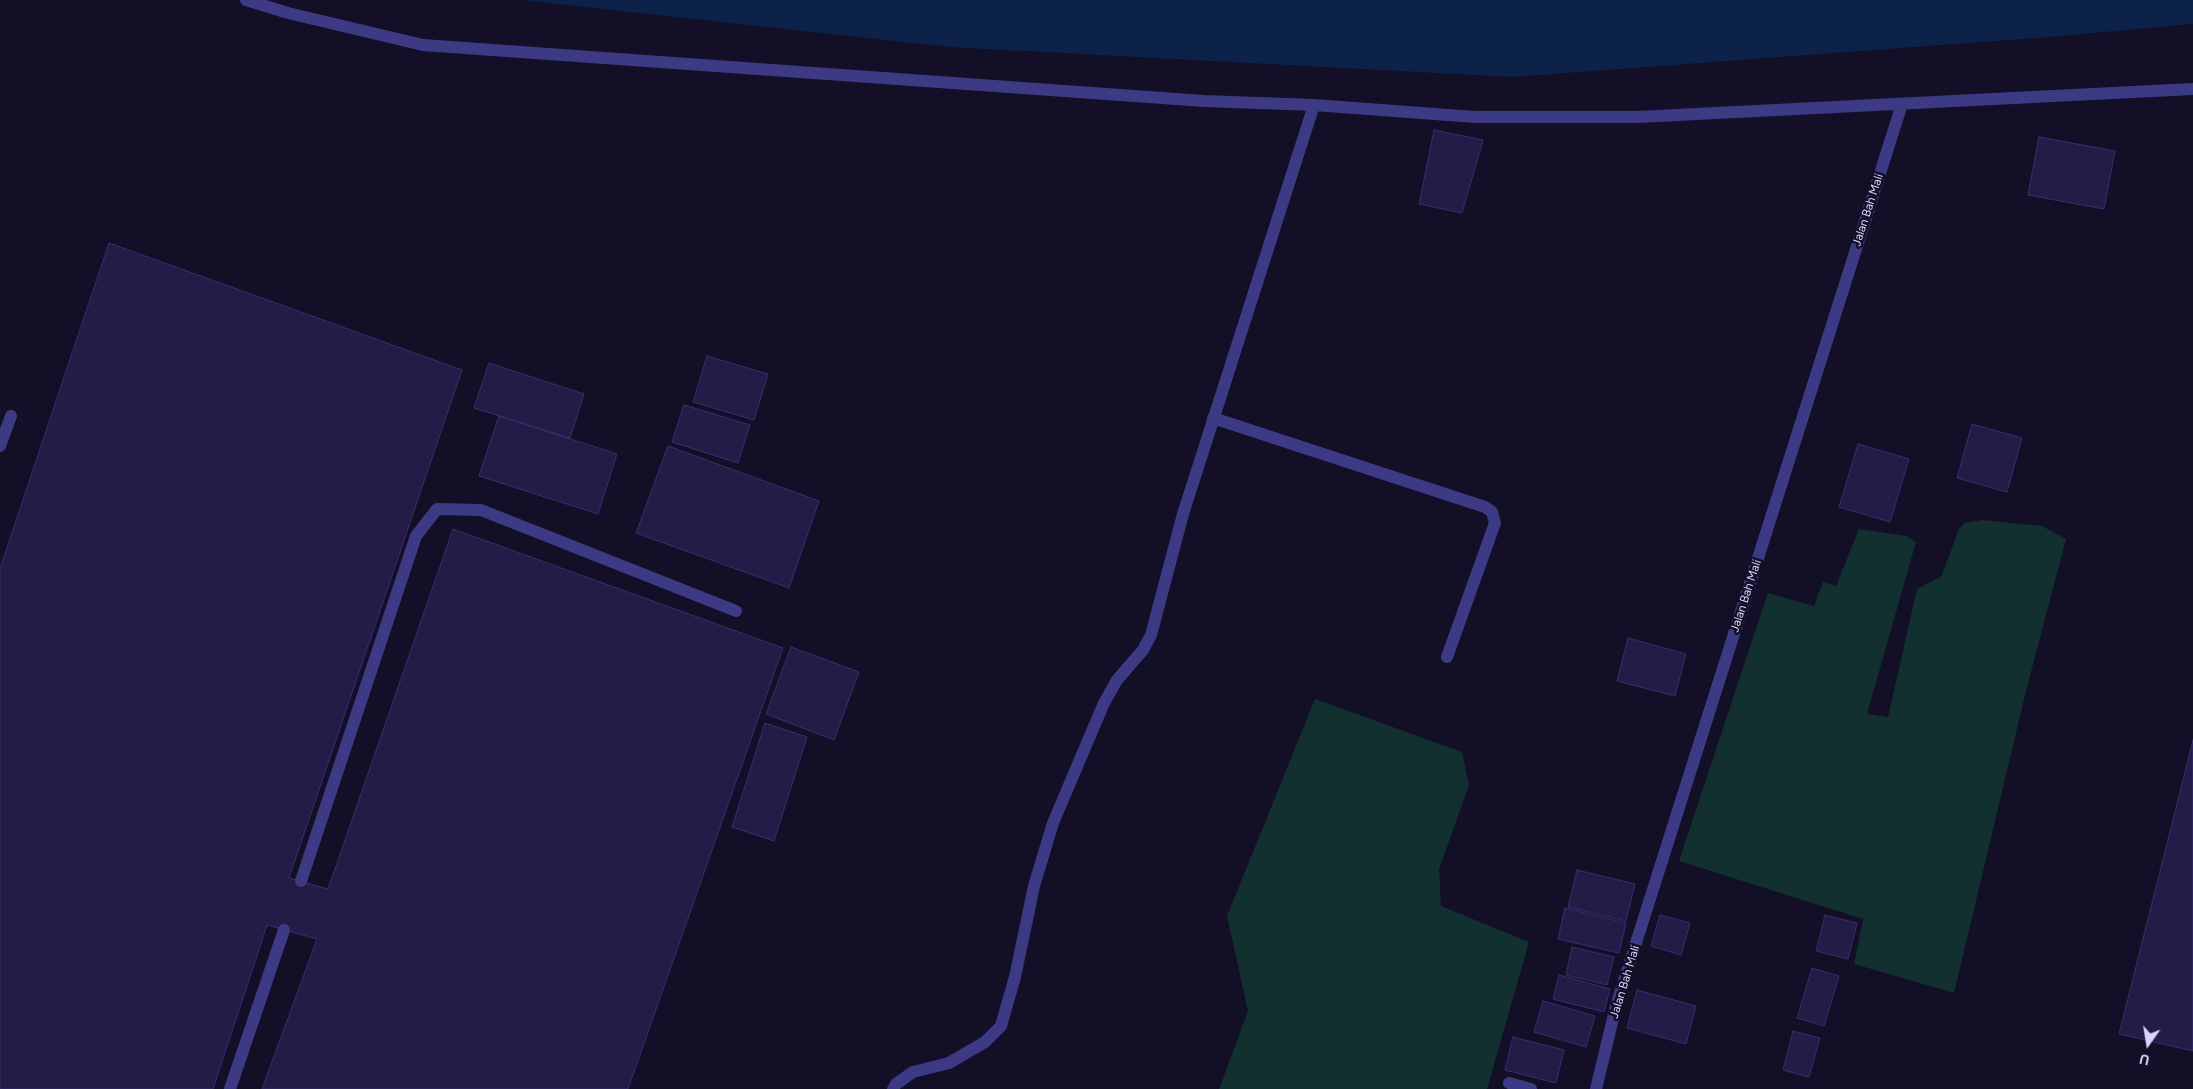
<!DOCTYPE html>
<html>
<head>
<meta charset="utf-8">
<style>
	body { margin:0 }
	#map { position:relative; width:2193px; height:1089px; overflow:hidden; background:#130f26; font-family:Figtree,sans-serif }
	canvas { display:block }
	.north { position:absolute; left:2123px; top:1019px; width:50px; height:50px; -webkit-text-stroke:4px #130f26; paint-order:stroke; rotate:193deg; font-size:14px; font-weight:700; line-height:20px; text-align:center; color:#d9d4ff }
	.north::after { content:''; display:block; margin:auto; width:18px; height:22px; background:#d9d4ff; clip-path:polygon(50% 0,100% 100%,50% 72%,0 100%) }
</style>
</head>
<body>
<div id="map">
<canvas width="2193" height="1089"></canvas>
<div class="north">U</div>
</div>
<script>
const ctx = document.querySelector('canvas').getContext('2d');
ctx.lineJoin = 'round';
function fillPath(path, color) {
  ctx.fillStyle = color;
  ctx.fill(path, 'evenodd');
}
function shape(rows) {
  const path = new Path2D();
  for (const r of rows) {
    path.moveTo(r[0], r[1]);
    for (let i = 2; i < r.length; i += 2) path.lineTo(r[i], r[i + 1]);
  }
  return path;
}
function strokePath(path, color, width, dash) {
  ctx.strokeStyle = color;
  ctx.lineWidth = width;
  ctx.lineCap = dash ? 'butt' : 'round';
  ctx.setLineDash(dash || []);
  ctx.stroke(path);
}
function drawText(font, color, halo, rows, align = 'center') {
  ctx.font = font + ' Figtree,sans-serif';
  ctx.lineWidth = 5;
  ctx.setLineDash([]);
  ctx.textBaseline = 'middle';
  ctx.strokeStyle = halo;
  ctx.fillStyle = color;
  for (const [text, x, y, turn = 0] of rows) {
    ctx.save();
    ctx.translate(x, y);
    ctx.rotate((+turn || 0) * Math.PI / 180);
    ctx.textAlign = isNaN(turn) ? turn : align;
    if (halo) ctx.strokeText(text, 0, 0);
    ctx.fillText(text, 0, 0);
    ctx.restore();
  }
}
fillPath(shape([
	[1982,520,2042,526,2066,539,2026,691,1954,993,1854,964,1863,919,1679,861,1768,593,1814,606,1823,582,1836,586,1859,529,1906,536,1916,542,1867,714,1888,717,1917,589,1941,577,1959,529,1965,523],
	[1315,699,1462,752,1469,785,1439,869,1441,906,1529,942,1487,1089,1219,1089,1248,1011,1227,916]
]), '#12302f');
fillPath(shape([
	[521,0,2193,0,2193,24,2049,37,1512,77,950,47]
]), '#0c2248');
const building = shape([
	[1434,130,1483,140,1462,213,1419,204,1434,130],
	[2039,137,2115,151,2104,209,2028,195,2039,137],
	[109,243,462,370,289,878,328,889,453,529,783,648,628,1089,262,1089,317,939,267,925,213,1089,0,1089,0,569,109,243],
	[707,356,768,374,754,420,693,402,707,356],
	[489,363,584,394,570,438,474,408,489,363],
	[684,405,750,425,738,463,672,442,684,405],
	[499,416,617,454,598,514,479,476,499,416],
	[1972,424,2022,438,2007,492,1957,478,1972,424],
	[1858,444,1909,459,1890,522,1839,507,1858,444],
	[668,446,819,501,789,588,636,533,668,446],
	[1628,638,1686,654,1675,696,1617,681,1628,638],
	[791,647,859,672,834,740,766,714,791,647],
	[765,723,807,737,774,841,732,827,765,723],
	[2193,740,2193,1051,2119,1034,2193,740],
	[1577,870,1635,884,1626,921,1568,907,1577,870],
	[1565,908,1626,923,1619,953,1558,939,1565,908],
	[1660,915,1690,923,1681,955,1651,946,1660,915],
	[1825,915,1857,923,1848,959,1816,951,1825,915],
	[1572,947,1614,957,1607,985,1566,975,1572,947],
	[1812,968,1839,976,1824,1026,1797,1018,1812,968],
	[1559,975,1610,989,1604,1012,1553,999,1559,975],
	[1637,990,1696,1006,1686,1044,1627,1028,1637,990],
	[1543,1001,1595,1016,1586,1047,1534,1032,1543,1001],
	[1793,1031,1820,1038,1809,1077,1783,1070,1793,1031],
	[1513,1037,1564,1050,1556,1083,1505,1070,1513,1037]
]);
fillPath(building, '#241b47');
strokePath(building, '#3b2d73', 1);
strokePath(shape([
	[0,446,11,416],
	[301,881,416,536,437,509,481,510,736,611],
	[230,1089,284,930]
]), '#3d3a85', 12);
strokePath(shape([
	[246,0,288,13,423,45,1204,101,1314,105,1475,117,1637,117,2193,89],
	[1213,418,1485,507,1492,512,1495,523,1447,657],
	[1509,1083,1531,1089],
	[893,1089,896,1084,913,1072,949,1063,985,1042,1001,1026,1015,977,1034,886,1053,823,1104,703,1117,680,1143,650,1151,635,1183,514,1314,105],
	[1596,1089,1616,1006,1902,104]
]), '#3d3a85', 12);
drawText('12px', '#d9d4ff', '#130f26', [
	["Jalan Bah Mali",1868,210,-72],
	["Jalan Bah Mali",1746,596,-72],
	["Jalan Bah Mali",1625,982,-73]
]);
</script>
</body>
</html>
